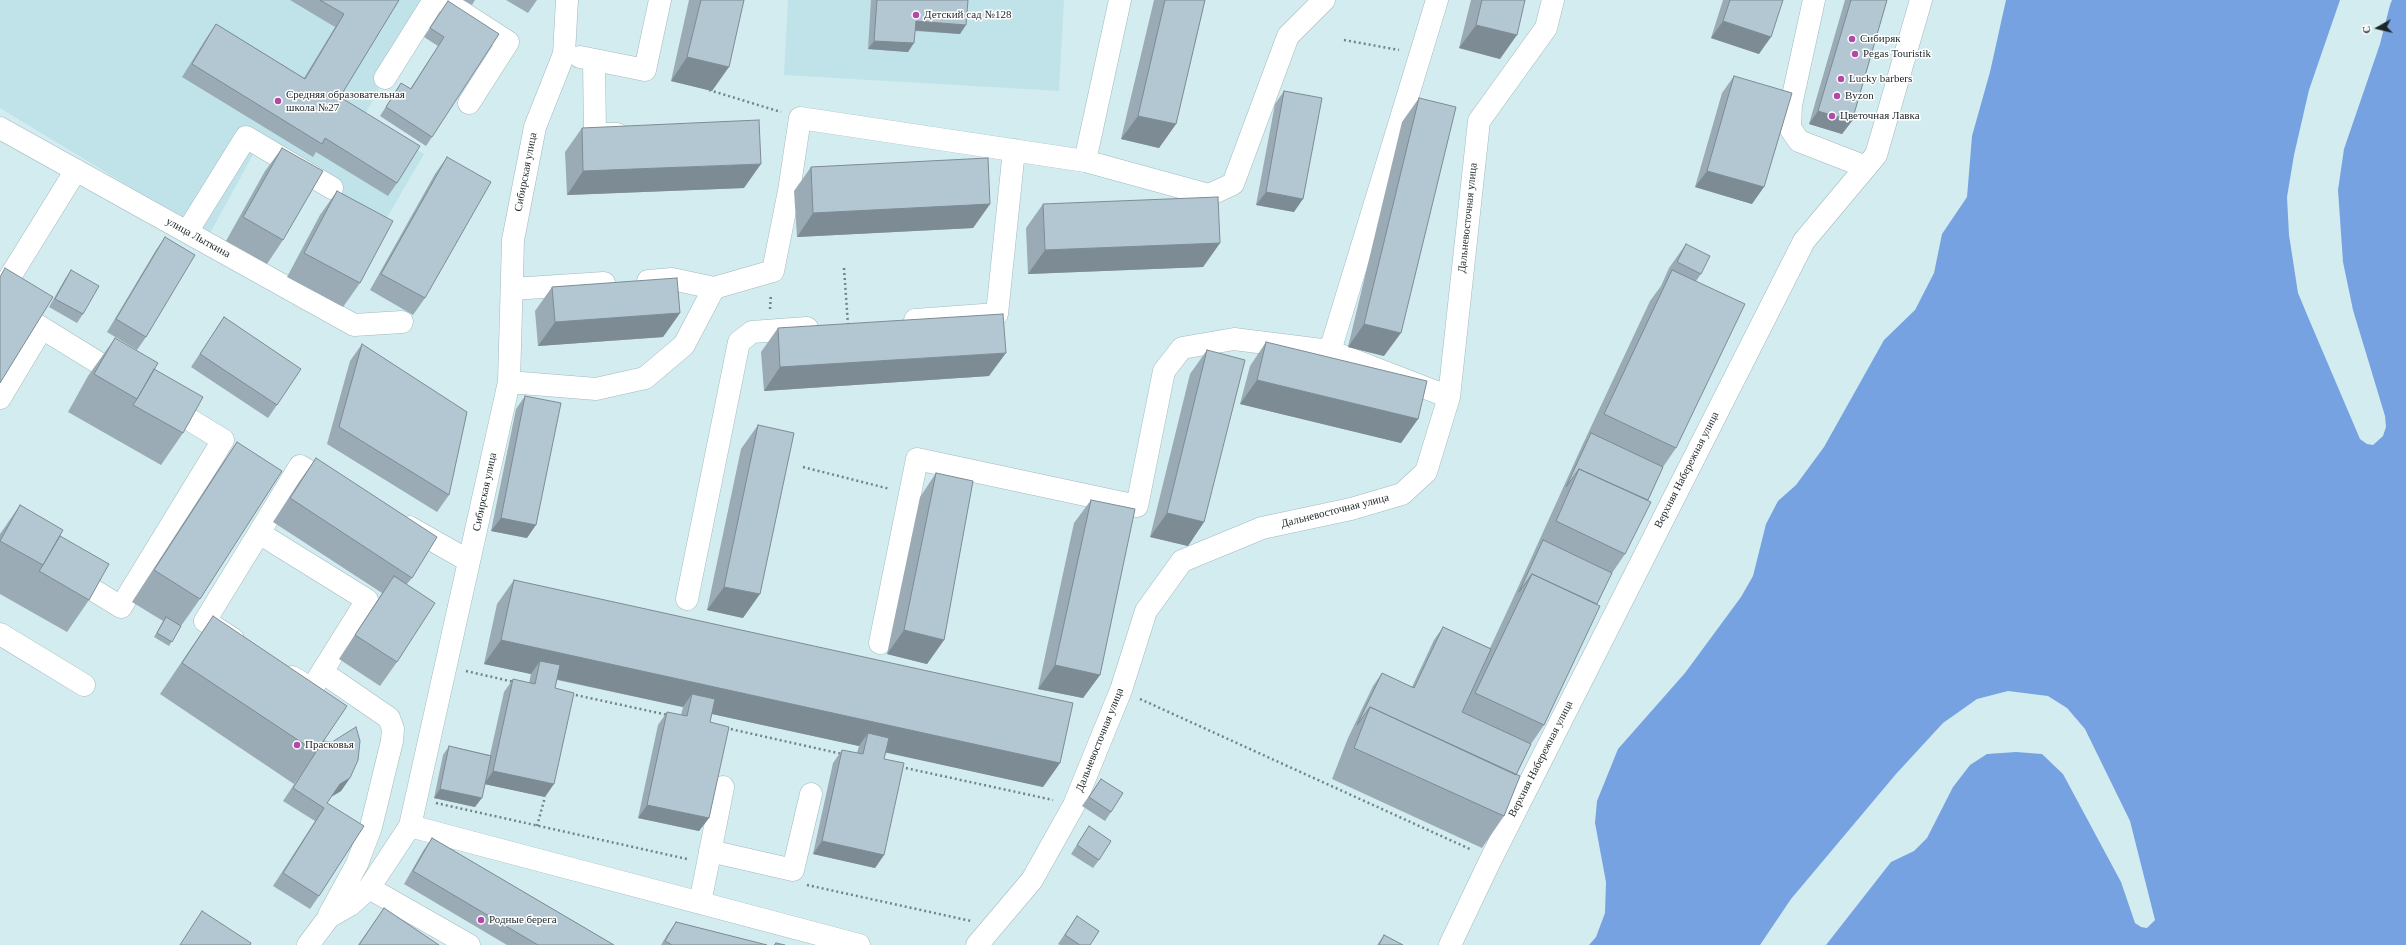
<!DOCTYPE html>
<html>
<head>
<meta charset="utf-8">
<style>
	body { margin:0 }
	#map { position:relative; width:2406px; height:945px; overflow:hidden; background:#d3ecf0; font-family:"Times New Roman",serif }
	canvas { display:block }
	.north { position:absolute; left:2358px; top:8px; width:40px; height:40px; -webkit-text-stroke:3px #fff; paint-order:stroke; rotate:262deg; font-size:11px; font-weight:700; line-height:16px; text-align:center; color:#1c2527 }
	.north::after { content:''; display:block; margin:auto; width:14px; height:18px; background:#1c2527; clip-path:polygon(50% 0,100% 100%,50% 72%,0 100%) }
</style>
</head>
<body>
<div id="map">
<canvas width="2406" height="945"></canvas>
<div class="north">С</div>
</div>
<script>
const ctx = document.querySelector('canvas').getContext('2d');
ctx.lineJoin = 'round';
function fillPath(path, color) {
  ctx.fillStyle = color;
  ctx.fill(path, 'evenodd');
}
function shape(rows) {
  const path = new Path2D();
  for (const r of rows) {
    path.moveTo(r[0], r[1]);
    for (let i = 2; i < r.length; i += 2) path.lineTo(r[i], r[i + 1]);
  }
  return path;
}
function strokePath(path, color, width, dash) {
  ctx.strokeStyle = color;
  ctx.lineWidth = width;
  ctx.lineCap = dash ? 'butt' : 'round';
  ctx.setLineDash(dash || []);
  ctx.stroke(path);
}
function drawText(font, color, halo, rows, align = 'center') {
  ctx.font = font + ' "Times New Roman",serif';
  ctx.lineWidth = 3;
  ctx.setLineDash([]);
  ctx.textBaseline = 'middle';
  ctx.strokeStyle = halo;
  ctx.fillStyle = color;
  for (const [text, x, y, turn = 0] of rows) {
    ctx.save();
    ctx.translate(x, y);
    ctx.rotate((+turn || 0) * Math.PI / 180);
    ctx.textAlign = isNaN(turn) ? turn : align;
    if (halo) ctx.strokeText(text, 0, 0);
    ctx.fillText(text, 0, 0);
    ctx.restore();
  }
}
fillPath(shape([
	[0,0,428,0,363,118,424,154,381,228,255,151,209,235,0,108],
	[788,0,1064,0,1059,91,784,75]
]), '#c0e3e9');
fillPath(shape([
	[2006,0,2340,0,2309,90,2294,155,2287,197,2289,235,2298,293,2308,317,2360,439,2367,444,2373,445,2383,436,2386,427,2385,416,2353,310,2343,262,2338,190,2344,149,2380,44,2390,5,2392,0,2406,0,2406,945,1826,945,1891,862,1914,851,1927,838,1953,787,1970,765,1987,754,2016,752,2042,754,2063,774,2121,882,2135,923,2141,927,2147,928,2155,920,2130,821,2085,729,2067,708,2048,696,2008,691,1977,699,1943,723,1896,774,1791,899,1760,945,1589,945,1596,937,1605,913,1606,882,1595,823,1597,801,1618,749,1685,673,1741,597,1753,576,1766,524,1778,501,1796,485,1824,447,1884,340,1915,310,1934,273,1942,234,1967,197,1972,136,1990,72]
]), '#77a2e1');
const minor = shape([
	[443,0,508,42,469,103],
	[1814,0,1791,105,1790,128,1799,141,1866,167],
	[580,57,645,70,660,0],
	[594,60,595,134,617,134],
	[385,78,434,0],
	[0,128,354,325,402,322],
	[1085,161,1120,0],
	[187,232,246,137,332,188],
	[648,281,672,279,714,288],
	[512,289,604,283],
	[0,293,76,170],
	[0,302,123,378],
	[915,320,997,314,1014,150],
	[1330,351,1437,0],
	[509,382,596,389,645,378,684,345,714,288,773,271,789,191,800,118,1085,161,1209,195,1233,184,1288,36,1324,0],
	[0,398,42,328],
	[409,527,469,561],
	[259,533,300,466,333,485],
	[69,575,121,607,223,440,164,404],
	[687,599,739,342,752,332,807,328],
	[0,634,84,685],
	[233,639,205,621,259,533,367,600,322,672,389,718,393,729,392,741,371,827,357,864,329,915],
	[880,643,917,459,1137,506,1164,371,1182,348,1234,339,1330,351,1449,397],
	[292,677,312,689,322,672],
	[410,826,859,945],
	[710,851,793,870,811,794],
	[369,888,469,945],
	[700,903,723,787],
	[308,945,329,917,350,905,369,888,410,826,509,382,513,240,535,127,564,54,567,0],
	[977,945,1032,880,1074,805,1121,690,1146,611,1182,561,1262,528,1351,509,1402,494,1426,472,1449,397,1479,121,1546,28,1553,0],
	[1450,945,1491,859,1804,241,1876,155,1921,0]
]);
strokePath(minor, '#a1b9be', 23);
strokePath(shape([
	[1344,40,1399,50],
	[709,90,781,112],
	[844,268,848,325],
	[770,309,771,294],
	[803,467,890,489],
	[466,671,514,682],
	[571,694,668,715],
	[1140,699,1472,850],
	[726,728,842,754],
	[901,767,1053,800],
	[436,803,687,859],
	[537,826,545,797],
	[807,885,971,921]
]), '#738487', 2.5, [2, 3]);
strokePath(minor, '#fff', 22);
fillPath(shape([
	[290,0,399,0,340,97,397,183,388,196,316,152,313,157,182,77,207,37,216,24,304,78,335,27],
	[463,0,475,0,472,5],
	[506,0,537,0,528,13],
	[689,0,744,0,712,91,671,81],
	[871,0,968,0,960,34,915,31,908,52,868,49],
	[1154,0,1205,0,1176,124,1159,148,1121,139],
	[1471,0,1525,0,1500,59,1459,48],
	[1723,0,1783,0,1759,54,1711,38],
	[1845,0,1887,0,1852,121,1842,134,1809,124],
	[448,1,432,137,426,146,380,116,401,83,410,89,438,46,424,37],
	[1734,76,1752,204,1695,187,1722,93],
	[1284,91,1294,212,1256,205,1275,104],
	[1419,98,1384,356,1348,347,1402,122],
	[582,128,744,188,567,195,565,152],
	[282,148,283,240,267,264,226,241,265,171],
	[447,157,425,298,413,315,370,290,435,174],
	[811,167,990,204,973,228,797,237,794,191],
	[337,191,360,283,343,307,287,277,320,215],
	[1043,204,1220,243,1203,267,1028,274,1026,228],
	[165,237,146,337,137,350,107,332,156,250],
	[1686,244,1701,274,1696,281,1676,448,1663,467,1648,500,1625,554,1612,573,1597,604,1544,725,1531,744,1516,775,1504,816,1482,848,1332,779,1348,738,1373,686,1382,673,1412,687,1434,640,1443,627,1490,648,1510,605,1582,446,1650,301,1661,286,1669,268],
	[71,270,83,314,77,323,49,307,65,279],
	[552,287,680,313,663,337,538,346,535,311],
	[224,317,277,405,268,418,191,367],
	[778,328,989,376,764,391,761,352],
	[115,338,154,369,183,433,161,465,68,412,88,376],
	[1266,342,1418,419,1401,443,1240,404,1250,366],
	[362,344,449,495,437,512,327,444,350,361],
	[1207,350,1204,522,1188,546,1150,537,1190,374],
	[525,396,527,538,491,531,516,409],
	[758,425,743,618,707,610,741,449],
	[237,442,200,599,181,626,169,646,154,637,163,621,132,602,215,474],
	[316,458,412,578,407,584,397,662,380,686,339,659,382,593,273,522,299,482],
	[936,473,944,640,927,664,887,654,920,497],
	[1091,500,1100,675,1083,698,1038,689,1074,523],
	[20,505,60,536,89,600,67,632,0,594,0,534],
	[514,580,1060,763,1043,787,886,752,884,759,884,855,875,868,813,854,833,763,842,750,857,753,859,746,712,714,710,722,709,818,699,831,638,818,658,725,667,712,681,715,683,707,557,680,555,688,545,797,485,784,475,807,434,798,443,755,449,746,490,755,504,692,513,679,529,683,531,674,484,664,497,604],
	[213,616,323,741,350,778,341,791,331,797,327,803,319,896,310,909,273,886,315,821,283,801,301,774,294,784,160,694,191,648],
	[1101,779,1111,812,1105,821,1082,806],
	[1089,826,1099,860,1093,868,1071,854],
	[432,838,614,945,507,945,404,884,423,851],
	[384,908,439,945,358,945],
	[1077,916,1090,945,1060,945,1058,944],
	[676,922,767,945,661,945,667,935],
	[1384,935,1403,945,1377,945]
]), '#9aabb5');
fillPath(shape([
	[916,21,966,25,960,34,910,30],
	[1723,21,1771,37,1759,54,1711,38],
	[1476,25,1517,35,1500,59,1459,48],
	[874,41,914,43,908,52,868,49],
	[687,57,729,67,712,91,671,81],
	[1818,111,1852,121,1842,134,1809,124],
	[1138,116,1176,124,1159,148,1121,139],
	[761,164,744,188,567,195,583,171],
	[1707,171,1764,187,1752,204,1695,187],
	[1266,192,1303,199,1294,212,1256,205],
	[990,204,973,228,797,237,813,213],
	[1220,243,1203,267,1028,274,1045,250],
	[680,313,663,337,538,346,555,322],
	[1364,324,1401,333,1384,356,1348,347],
	[1006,353,989,376,764,391,780,367],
	[1257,380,1418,419,1401,443,1240,404],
	[1167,513,1204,522,1188,546,1150,537],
	[501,518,536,525,527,538,491,531],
	[724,587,760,594,743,618,707,610],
	[904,630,944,640,927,664,887,654],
	[501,640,1060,763,1043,787,865,748,868,733,859,746,689,709,692,694,683,707,537,675,540,661,531,674,484,664],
	[1055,665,1100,675,1083,698,1038,689],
	[493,771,554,784,545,797,484,784],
	[350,778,341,791,331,797,340,784],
	[440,789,482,798,475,807,434,798],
	[647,805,709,818,699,831,638,818],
	[822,841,884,855,875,868,813,854]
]), '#7d8b94');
const building = shape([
	[320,0,399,0,340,97,420,146,397,183,325,138,322,144,192,64,216,24,305,79,344,14,320,0],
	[701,0,744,0,729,67,687,57,701,0],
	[877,0,968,0,966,25,916,21,914,43,874,41,877,0],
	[1165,0,1205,0,1176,124,1138,116,1165,0],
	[1482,0,1525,0,1517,35,1476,25,1482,0],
	[1730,0,1783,0,1771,37,1723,21,1730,0],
	[1851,0,1887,0,1852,121,1818,111,1851,0],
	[448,1,499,34,432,137,386,107,401,83,411,89,444,37,430,28,448,1],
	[1734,76,1792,93,1764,187,1707,171,1734,76],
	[1284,91,1322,98,1303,199,1266,192,1284,91],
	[1419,98,1456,107,1401,333,1364,324,1419,98],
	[759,120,761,164,583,171,582,128,759,120],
	[282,148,323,171,283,240,243,217,282,148],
	[447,157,491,182,425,298,381,274,447,157],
	[988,158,990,204,813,213,811,167,988,158],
	[337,191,393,221,360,283,304,253,337,191],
	[1218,197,1220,243,1045,250,1043,204,1218,197],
	[165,237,195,255,146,337,116,319,165,237],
	[1686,244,1710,256,1701,274,1677,262,1686,244],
	[5,268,53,297,0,383,0,277,5,268],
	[71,270,99,286,83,314,55,299,71,270],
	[1672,270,1745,304,1676,448,1604,414,1672,270],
	[677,278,680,313,555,322,552,287,677,278],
	[1003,314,1006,353,780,367,778,328,1003,314],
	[224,317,301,369,277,405,200,354,224,317],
	[115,338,158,363,137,399,94,374,115,338],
	[1266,342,1427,381,1418,419,1257,380,1266,342],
	[362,344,467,412,449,495,339,427,362,344],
	[1207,350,1245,360,1204,522,1167,513,1207,350],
	[154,369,203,397,183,433,133,405,137,399,154,369],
	[525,396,561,403,536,525,501,518,525,396],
	[758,425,794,433,760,594,724,587,758,425],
	[1591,433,1663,467,1648,500,1579,469,1566,487,1591,433],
	[237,442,282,471,200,599,154,570,237,442],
	[316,458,437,537,412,578,290,498,316,458],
	[1579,469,1651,502,1625,554,1556,521,1579,469],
	[936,473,973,481,944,640,904,630,936,473],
	[1091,500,1135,509,1100,675,1055,665,1091,500],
	[20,505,63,530,43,565,0,541,20,505],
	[60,536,109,564,89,600,39,571,43,565,60,536],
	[1543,540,1612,573,1597,604,1532,574,1519,592,1543,540],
	[1532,574,1600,606,1544,725,1475,693,1532,574],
	[394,576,435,603,397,662,355,635,394,576],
	[514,580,1073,703,1060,763,501,640,514,580],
	[213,616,347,706,316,752,182,663,213,616],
	[166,617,181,626,172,642,157,633,166,617],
	[1443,627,1491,649,1462,712,1531,744,1516,775,1370,707,1357,725,1382,673,1414,688,1443,627],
	[540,661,560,665,555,688,574,693,554,784,493,771,513,679,535,684,540,661],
	[692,694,715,699,710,722,729,727,709,818,647,805,667,712,687,716,692,694],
	[1370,707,1520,776,1504,816,1354,748,1370,707],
	[356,727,360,741,358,760,350,778,340,784,327,803,364,826,319,896,283,873,324,808,293,788,323,741,332,742,356,727],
	[868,733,889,738,884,759,904,763,884,855,822,841,842,750,863,754,868,733],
	[449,746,491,756,482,798,440,789,449,746],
	[1101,779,1123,793,1111,812,1089,797,1101,779],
	[1089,826,1111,841,1099,860,1077,845,1089,826],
	[432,838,614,945,538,945,413,871,432,838],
	[384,908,439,945,359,945,384,908],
	[202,911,251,943,250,945,180,945,202,911],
	[1077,916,1099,931,1090,945,1080,945,1065,935,1077,916],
	[676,922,767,945,672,945,665,941,676,922],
	[1384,935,1403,945,1379,945,1384,935],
	[776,943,785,945,774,945,776,943]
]);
fillPath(building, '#b3c7d3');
strokePath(building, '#7d8b94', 1);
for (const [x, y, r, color] of [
	[916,15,4,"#b148aa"],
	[1852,39,4,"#b148aa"],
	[1855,54,4,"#b148aa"],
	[1841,79,4,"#b148aa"],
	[1837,96,4,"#b148aa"],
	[278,101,4,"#b148aa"],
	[1832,116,4,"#b148aa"],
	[297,745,4,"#b148aa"],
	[481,920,4,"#b148aa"]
]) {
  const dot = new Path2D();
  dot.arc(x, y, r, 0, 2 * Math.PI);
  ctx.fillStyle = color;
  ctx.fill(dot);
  strokePath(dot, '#fff', 1.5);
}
drawText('11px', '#1c2527', '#fff', [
	["Детский сад №128",924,15],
	["Сибиряк",1860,39],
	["Pegas Touristik",1863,54],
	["Lucky barbers",1849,79],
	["Средняя образовательная",286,95],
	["школа №27",286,108],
	["Byzon",1845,96],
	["Цветочная Лавка",1840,116],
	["Прасковья",305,745],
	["Родные берега",489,920]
], 'left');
drawText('11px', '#1c2527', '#fff', [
	["Сибирская улица",526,172,-79],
	["Дальневосточная улица",1468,218,-84],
	["улица Лыткина",198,238,29],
	["Верхняя Набережная улица",1687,470,-63],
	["Сибирская улица",485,492,-78],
	["Дальневосточная улица",1335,511,-14],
	["Дальневосточная улица",1100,740,-68],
	["Верхняя Набережная улица",1541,759,-63]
]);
</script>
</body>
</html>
